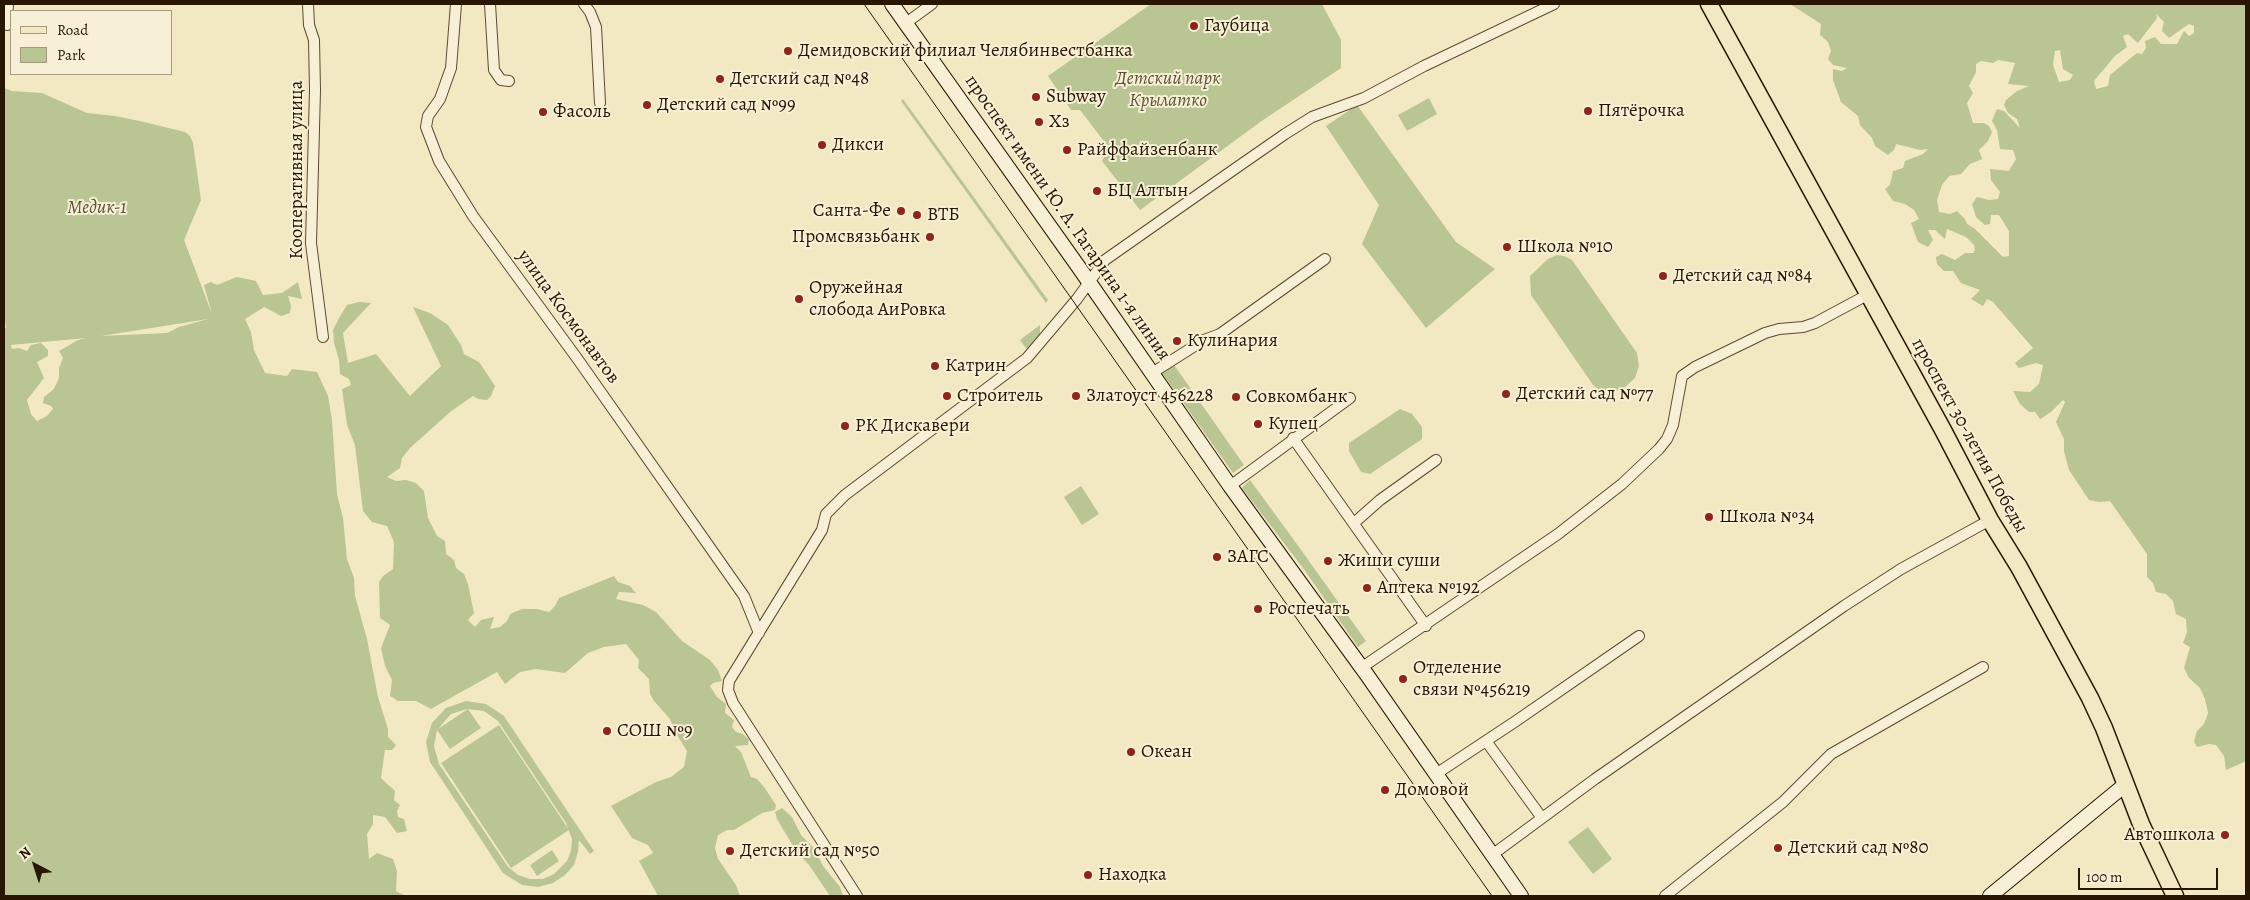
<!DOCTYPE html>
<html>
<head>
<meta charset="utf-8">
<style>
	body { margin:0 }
	#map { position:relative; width:2250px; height:900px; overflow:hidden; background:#f2e8c2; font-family:Alegreya,serif }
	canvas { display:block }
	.frame { position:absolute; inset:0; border:5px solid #291600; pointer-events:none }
	.legend { position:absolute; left:10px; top:10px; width:162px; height:65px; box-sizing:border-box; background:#f7f0d7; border:1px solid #a59981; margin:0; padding:6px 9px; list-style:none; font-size:15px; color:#291600 }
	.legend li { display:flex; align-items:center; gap:10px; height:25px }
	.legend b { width:25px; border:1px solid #a59981 }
	.north { position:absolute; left:10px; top:840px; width:50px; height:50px; -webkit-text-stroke:4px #f7f0d7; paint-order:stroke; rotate:320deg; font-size:14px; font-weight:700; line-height:20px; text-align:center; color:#291600 }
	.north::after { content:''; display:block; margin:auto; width:18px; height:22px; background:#291600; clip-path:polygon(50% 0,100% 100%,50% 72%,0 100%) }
	.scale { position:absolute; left:2078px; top:868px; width:140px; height:22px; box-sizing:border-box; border:2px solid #291600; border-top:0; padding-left:6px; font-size:15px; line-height:18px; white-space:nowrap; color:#291600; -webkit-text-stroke:4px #f7f0d7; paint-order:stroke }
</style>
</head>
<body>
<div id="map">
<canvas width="2250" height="900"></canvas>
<div class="frame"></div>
<ul class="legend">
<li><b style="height:6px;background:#f2e8c2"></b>Road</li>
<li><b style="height:14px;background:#b9c694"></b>Park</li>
</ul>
<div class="north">N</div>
<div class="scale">100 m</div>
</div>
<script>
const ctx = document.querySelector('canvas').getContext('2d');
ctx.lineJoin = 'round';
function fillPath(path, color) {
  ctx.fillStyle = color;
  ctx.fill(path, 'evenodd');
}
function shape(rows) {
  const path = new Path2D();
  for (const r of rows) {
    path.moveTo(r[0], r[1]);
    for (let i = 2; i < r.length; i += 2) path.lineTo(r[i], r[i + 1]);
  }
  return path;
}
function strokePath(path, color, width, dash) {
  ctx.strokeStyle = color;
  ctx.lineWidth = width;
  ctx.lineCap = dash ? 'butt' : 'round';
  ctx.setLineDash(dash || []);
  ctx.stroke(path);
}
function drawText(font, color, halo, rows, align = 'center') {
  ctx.font = font + ' Alegreya,serif';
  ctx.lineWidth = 4;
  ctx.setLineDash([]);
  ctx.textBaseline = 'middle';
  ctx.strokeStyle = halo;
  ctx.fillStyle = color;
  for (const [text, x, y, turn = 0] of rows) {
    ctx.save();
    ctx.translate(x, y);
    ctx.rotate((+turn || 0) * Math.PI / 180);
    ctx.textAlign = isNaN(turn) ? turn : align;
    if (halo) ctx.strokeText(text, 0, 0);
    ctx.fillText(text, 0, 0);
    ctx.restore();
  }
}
fillPath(shape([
	[1151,4,1322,4,1341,40,1341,68,1263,120,1140,210,1102,161,1107,152,1106,144,1080,110,1071,110,1048,76],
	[1790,4,2246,4,2246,760,2244,762,2226,770,2224,756,2216,745,2209,744,2197,747,2194,741,2197,731,2204,724,2208,713,2205,699,2200,688,2189,678,2184,668,2190,647,2183,643,2187,632,2186,619,2176,614,2173,601,2166,594,2156,592,2153,583,2147,577,2147,554,2110,501,2099,502,2089,500,2069,470,2064,451,2064,439,2056,422,2065,402,2063,400,2051,412,2040,419,2035,412,2029,412,2020,404,2013,391,2030,392,2039,384,2043,365,2036,363,2019,368,2015,363,2033,348,1993,302,1987,299,1983,306,1971,299,1980,290,1961,283,1953,271,1944,271,1937,264,1936,257,1942,254,1955,260,1965,253,1973,253,1975,250,1974,245,1966,237,1947,229,1945,239,1935,230,1928,230,1933,240,1928,247,1918,242,1911,223,1919,219,1914,210,1905,204,1893,201,1885,189,1890,185,1893,171,1903,168,1905,161,1923,154,1928,149,1920,150,1896,144,1894,150,1888,155,1875,146,1872,138,1860,125,1858,116,1841,102,1833,80,1833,69,1842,71,1847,68,1833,65,1828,59,1831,51,1828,42,1820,35,1821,24],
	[2156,14,2164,22,2162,31,2169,38,2189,24,2194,26,2194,33,2189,36,2184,31,2177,44,2161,44,2155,37,2145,41,2146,48,2142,54,2137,53,2110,75,2108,86,2096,89,2094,81,2115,56,2127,47,2123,36,2128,34,2138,43,2157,18],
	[2060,50,2063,69,2073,75,2070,80,2059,82,2053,65,2055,51],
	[1998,60,2015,63,2008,84,2029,86,2017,91,2006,100,2004,105,2008,113,2017,119,2020,128,2004,111,1997,109,1992,121,1997,130,2000,149,2013,150,2016,159,2009,171,1990,169,1991,180,2000,192,1998,199,1989,200,1977,197,1972,204,1976,217,1985,225,1990,224,1991,215,1999,215,2009,231,2009,256,2003,257,1975,229,1967,224,1965,219,1957,211,1950,214,1939,212,1937,200,1942,185,1949,176,1961,174,1970,164,1982,159,1979,150,1988,141,1992,132,1989,126,1984,123,1973,123,1967,103,1973,93,1969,86,1976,72,1976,64,1981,61,1993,63],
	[4,88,12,91,42,93,87,113,115,116,144,122,185,132,190,136,193,143,201,200,184,240,212,314,204,285,211,282,217,285,237,277,256,281,263,295,282,293,298,282,302,299,288,296,291,306,290,313,281,316,264,307,245,319,251,332,254,350,265,373,287,376,292,369,317,372,328,396,332,420,337,494,343,518,347,559,354,578,355,596,367,639,378,697,388,729,388,737,396,745,392,750,385,750,381,778,395,791,394,800,400,805,397,811,398,817,404,819,407,831,397,833,385,817,373,815,373,824,367,834,369,859,377,853,393,859,397,871,396,891,406,896,4,896,4,327,6,328,4,311],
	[208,319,179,327,167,333,101,336],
	[86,338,78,340,59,351,63,358,59,368,59,378,54,389,44,397,43,403,51,406,53,409,47,416,37,421,31,414,27,400,44,378,37,362,48,356,48,350,41,343,31,345,27,351,19,348,12,349,11,345],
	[1429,98,1437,114,1407,131,1398,115],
	[903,99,1048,300,1046,303,901,101],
	[1357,105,1456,242,1495,269,1426,328,1362,244,1379,205,1326,126],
	[1557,255,1564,256,1572,260,1637,353,1639,366,1635,378,1625,387,1613,392,1599,390,1593,385,1531,295,1530,276,1548,259],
	[359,302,371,303,343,333,348,363,376,354,410,396,441,366,413,307,430,313,448,325,461,345,464,354,479,362,495,386,491,396,487,400,478,399,473,396,450,412,410,448,402,458,400,468,387,477,396,481,406,480,416,483,424,491,428,518,437,536,445,541,446,554,454,560,456,568,464,574,468,584,474,613,468,620,475,627,481,620,494,617,490,629,500,627,507,621,510,614,522,609,537,609,549,612,555,606,559,598,614,576,618,582,630,586,636,593,619,592,616,599,643,605,656,612,682,641,710,660,718,670,722,681,713,683,710,686,717,697,726,704,725,713,734,720,732,727,736,732,743,734,749,740,748,745,735,746,741,752,751,777,757,779,764,787,776,805,775,810,762,813,734,830,727,830,718,835,715,848,718,859,736,885,740,896,658,896,639,861,653,853,648,845,632,838,611,806,656,782,671,777,684,767,687,751,675,732,670,719,654,701,650,694,649,679,638,668,639,660,626,644,604,647,588,653,565,673,536,669,520,672,505,684,497,672,431,709,416,701,398,701,390,696,392,680,385,666,381,648,390,625,380,618,379,582,383,576,393,569,394,542,387,526,372,522,363,511,355,445,347,425,342,389,351,385,349,379,340,374,339,360,334,343,333,330,339,318,347,305],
	[1040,325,1040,336,1029,352,1020,340],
	[1172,362,1244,465,1233,473,1160,370],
	[1400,409,1412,414,1422,427,1422,439,1370,474,1361,472,1349,451,1349,443],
	[1250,480,1299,547,1366,641,1358,647,1303,568,1242,488],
	[1081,486,1099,514,1082,525,1064,497],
	[466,701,486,704,504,716,594,851,590,854,579,840,578,852,574,865,565,875,553,883,538,887,522,885,503,873,430,762,426,742,432,723,446,708],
	[467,709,484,711,498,721,566,823,572,839,571,851,567,861,554,874,543,879,530,879,518,875,508,867,439,764,434,746,437,730,450,749,481,728,468,709,438,729,451,714],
	[499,725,569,830,511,868,441,763],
	[782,808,792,817,801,835,814,848,823,866,840,887,843,896,830,896,809,865,796,851,777,819,775,812],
	[1588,827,1612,859,1593,874,1568,842],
	[552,850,559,861,537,876,530,865]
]), '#b9c694');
const street = shape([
	[308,4,309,25,314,40,315,90,311,243,323,337],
	[456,4,451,68,440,99,428,116,426,127,439,161,473,216,579,361,744,596,759,633],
	[490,4,494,70,501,80,509,81],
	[584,4,590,12,596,27,600,103],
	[906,23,932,4],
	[7,25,8,4],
	[1152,373,1204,340,1220,334,1325,259],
	[1293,438,1426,626],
	[1230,486,1350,398],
	[1354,523,1380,500,1436,460],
	[1361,668,1558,534,1622,484,1659,449,1667,439,1673,425,1682,376,1695,367,1765,333,1779,329,1803,327,1815,323,1869,294],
	[1486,741,1542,818],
	[1436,774,1516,721,1639,636],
	[1492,855,1595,779,1844,606,1901,569,1990,520],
	[857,896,733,703,728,690,729,681,822,530,826,514,845,495,1027,358,1077,299,1105,260,1226,175,1285,134,1312,117,1364,98,1424,66,1554,4],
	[1665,896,1783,802,1831,754,1983,667]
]);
const secondary = shape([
	[892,4,1080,269,1230,486,1367,675,1521,896],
	[1990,896,2126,784]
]);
const primary = shape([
	[1709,4,1943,430,1990,520,2019,567,2090,698,2104,728,2141,824,2175,896]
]);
strokePath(street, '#5b4a30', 12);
strokePath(secondary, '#291600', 16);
strokePath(primary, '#291600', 19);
strokePath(street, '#f7f0d7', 10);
strokePath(secondary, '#f7f0d7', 14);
strokePath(primary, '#f2e8c2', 16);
strokePath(shape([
	[864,4,1492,896]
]), '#291600', 1);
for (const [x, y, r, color] of [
	[1194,26,5,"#8f2418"],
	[788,51,5,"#8f2418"],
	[720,79,5,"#8f2418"],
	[1036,97,5,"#8f2418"],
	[647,105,5,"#8f2418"],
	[1588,111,5,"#8f2418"],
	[543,112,5,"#8f2418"],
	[1039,122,5,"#8f2418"],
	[822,145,5,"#8f2418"],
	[1067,150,5,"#8f2418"],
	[1097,191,5,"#8f2418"],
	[901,211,5,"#8f2418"],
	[917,215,5,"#8f2418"],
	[930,237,5,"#8f2418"],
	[1507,247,5,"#8f2418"],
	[1663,276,5,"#8f2418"],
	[799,299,5,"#8f2418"],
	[1177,341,5,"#8f2418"],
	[935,366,5,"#8f2418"],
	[1506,394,5,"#8f2418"],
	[947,396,5,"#8f2418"],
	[1076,396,5,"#8f2418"],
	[1236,397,5,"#8f2418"],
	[1258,424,5,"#8f2418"],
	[845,426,5,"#8f2418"],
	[1709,517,5,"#8f2418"],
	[1217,557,5,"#8f2418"],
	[1328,561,5,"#8f2418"],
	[1367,588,5,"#8f2418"],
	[1258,609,5,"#8f2418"],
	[1403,679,5,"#8f2418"],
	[607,731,5,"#8f2418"],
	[1131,752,5,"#8f2418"],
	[1385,790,5,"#8f2418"],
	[2225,835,5,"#8f2418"],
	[1778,848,5,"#8f2418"],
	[730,851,5,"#8f2418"],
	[1088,875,5,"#8f2418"]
]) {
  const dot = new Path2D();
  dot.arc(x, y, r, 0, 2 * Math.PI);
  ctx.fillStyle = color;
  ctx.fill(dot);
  strokePath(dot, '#f7f0d7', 2);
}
drawText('19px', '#291600', '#f7f0d7', [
	["Гаубица",1204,26],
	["Демидовский филиал Челябинвестбанка",798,51],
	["Детский сад №48",730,79],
	["Subway",1046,97],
	["Детский сад №99",657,105],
	["Пятёрочка",1598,111],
	["Фасоль",553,112],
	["Хз",1049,122],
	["Дикси",832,145],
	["Райффайзенбанк",1077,150],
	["БЦ Алтын",1107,191],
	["Санта-Фе",891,211,"right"],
	["ВТБ",927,215],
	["Промсвязьбанк",920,237,"right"],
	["Школа №10",1517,247],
	["Детский сад №84",1673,276],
	["Оружейная",809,288],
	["слобода АиРовка",809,310],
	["Кулинария",1187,341],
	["Катрин",945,366],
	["Детский сад №77",1516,394],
	["Строитель",957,396],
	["Златоуст 456228",1086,396],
	["Совкомбанк",1246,397],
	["Купец",1268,424],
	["РК Дискавери",855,426],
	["Школа №34",1719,517],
	["ЗАГС",1227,557],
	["Жиши суши",1338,561],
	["Аптека №192",1377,588],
	["Роспечать",1268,609],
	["Отделение",1413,668],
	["связи №456219",1413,690],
	["СОШ №9",617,731],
	["Океан",1141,752],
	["Домовой",1395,790],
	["Автошкола",2215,835,"right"],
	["Детский сад №80",1788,848],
	["Детский сад №50",740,851],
	["Находка",1098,875]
], 'left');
drawText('italic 19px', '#5b5434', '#f7f0d7', [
	["Детский парк",1168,79],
	["Крылатко",1168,101],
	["Медик-1",97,208]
]);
drawText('19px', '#291600', '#f7f0d7', [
	["Кооперативная улица",297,170,-90],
	["проспект имени Ю. А. Гагарина 1-я линия",1067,218,55],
	["улица Космонавтов",568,317,54],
	["проспект 30-летия Победы",1969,436,61]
]);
</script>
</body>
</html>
